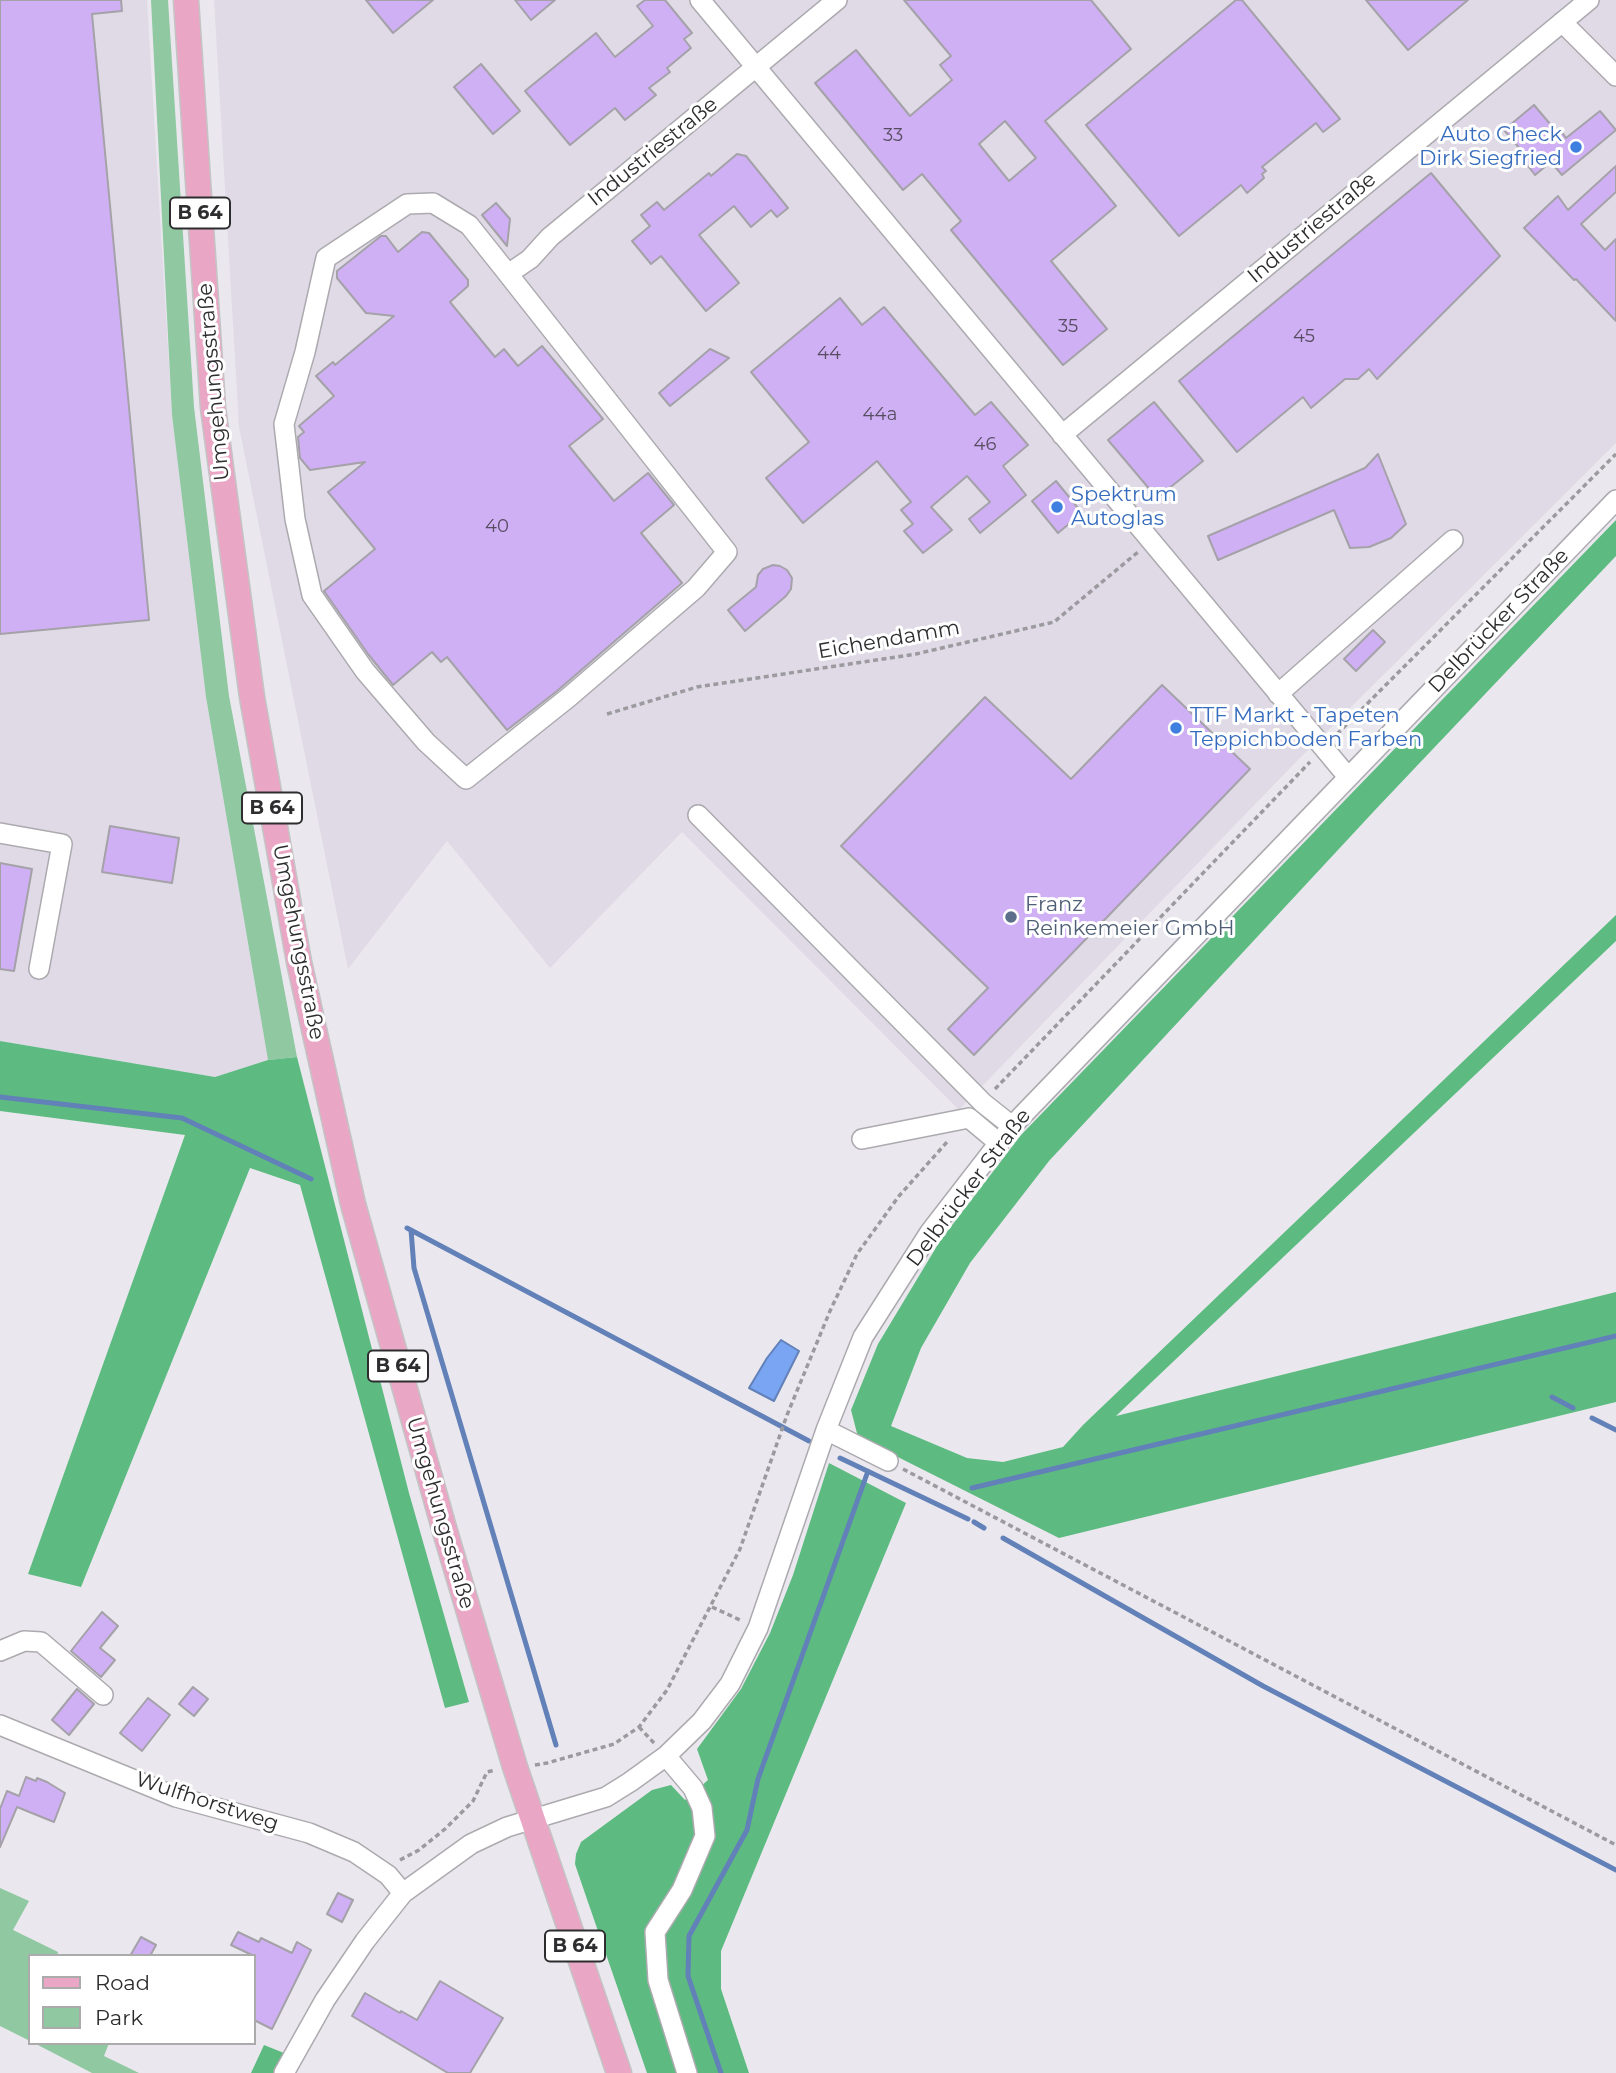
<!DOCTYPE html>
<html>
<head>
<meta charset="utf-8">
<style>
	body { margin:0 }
	#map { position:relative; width:1616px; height:2073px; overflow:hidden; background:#eae8ee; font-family:Montserrat,sans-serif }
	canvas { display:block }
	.legend { position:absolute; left:28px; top:1954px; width:228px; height:91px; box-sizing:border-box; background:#fff; border:2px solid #ababab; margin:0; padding:9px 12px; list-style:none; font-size:21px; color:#2d2c2e }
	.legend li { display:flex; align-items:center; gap:14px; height:35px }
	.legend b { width:35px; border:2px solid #ababab }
</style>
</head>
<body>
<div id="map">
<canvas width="1616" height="2073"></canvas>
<ul class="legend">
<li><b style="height:9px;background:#e9a6c5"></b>Road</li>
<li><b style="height:19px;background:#8fc8a1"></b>Park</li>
</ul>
</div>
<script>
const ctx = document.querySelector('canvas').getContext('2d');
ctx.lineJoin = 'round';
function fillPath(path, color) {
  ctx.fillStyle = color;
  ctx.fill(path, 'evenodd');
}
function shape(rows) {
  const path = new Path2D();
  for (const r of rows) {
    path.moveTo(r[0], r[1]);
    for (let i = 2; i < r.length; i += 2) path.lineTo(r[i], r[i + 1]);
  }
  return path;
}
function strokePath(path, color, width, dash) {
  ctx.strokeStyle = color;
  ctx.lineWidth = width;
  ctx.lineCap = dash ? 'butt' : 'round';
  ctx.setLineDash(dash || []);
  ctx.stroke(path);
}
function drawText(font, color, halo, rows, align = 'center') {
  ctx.font = font + ' Montserrat,sans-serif';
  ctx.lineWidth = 6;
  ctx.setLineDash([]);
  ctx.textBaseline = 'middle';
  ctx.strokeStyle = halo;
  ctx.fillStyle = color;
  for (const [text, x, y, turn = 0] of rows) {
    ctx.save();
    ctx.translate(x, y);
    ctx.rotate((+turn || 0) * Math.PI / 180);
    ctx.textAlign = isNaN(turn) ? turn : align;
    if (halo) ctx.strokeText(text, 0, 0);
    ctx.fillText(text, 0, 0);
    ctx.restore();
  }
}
fillPath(shape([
	[0,0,147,0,172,415,206,697,268,1060,215,1077,0,1041],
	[214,0,1616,0,1616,443,1296,762,959,1110,682,832,550,968,447,841,348,969,239,427]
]), '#e0dae7');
fillPath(shape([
	[151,0,168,0,194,407,229,696,297,1057,268,1060,206,697,172,415],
	[0,1888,29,1901,13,1930,58,1952,57,1956,30,1956,30,2041,0,2026],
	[34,2043,109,2043,104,2056,139,2073,92,2073]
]), '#8fc8a1');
fillPath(shape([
	[1616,520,1616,556,1376,809,1049,1161,970,1263,921,1348,891,1426,967,1458,1003,1462,1063,1447,1083,1425,1616,915,1616,941,1116,1416,1616,1292,1616,1402,1059,1538,858,1437,851,1410,878,1344,940,1241,1021,1135],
	[0,1041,215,1077,268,1060,297,1057,409,1493,469,1702,445,1708,300,1185,250,1168,81,1587,28,1574,185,1135,0,1111],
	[829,1463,906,1503,721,1951,721,1989,749,2073,647,2073,579,1876,575,1864,576,1854,581,1842,652,1790,671,1785,685,1800,708,1780,697,1749,741,1689,770,1633,793,1575],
	[264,2045,284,2053,274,2073,251,2073]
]), '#5dbb81');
const water = shape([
	[781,1340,799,1351,774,1401,749,1388,767,1358,781,1340]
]);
fillPath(water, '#79a5f3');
strokePath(water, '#6281b8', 2);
strokePath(shape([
	[0,1097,182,1118,311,1179],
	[407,1228,809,1441],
	[411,1230,414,1268,556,1745],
	[1552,1397,1573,1408],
	[1592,1418,1616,1430],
	[840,1458,968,1519],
	[972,1488,1616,1336],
	[974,1522,984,1528],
	[1003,1538,1263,1686,1616,1870],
	[721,2073,688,1976,689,1936,747,1830,758,1779,868,1471]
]), '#6281b8', 5);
const building = shape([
	[0,0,121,0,122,11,92,14,149,620,0,634,0,0],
	[366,0,433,0,393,33,366,0],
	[515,0,555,0,531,20,515,0],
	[645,0,665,0,692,33,684,39,691,48,667,68,670,72,649,88,656,95,625,120,615,108,570,145,525,91,596,33,615,57,653,26,637,6,645,0],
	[904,0,1091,0,1131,49,1045,121,1116,206,1051,261,1107,329,1063,365,951,230,961,221,922,174,903,190,815,83,856,50,910,116,952,80,940,65,951,56,904,0],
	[1005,121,1036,158,1009,181,979,144,1005,121],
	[1236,0,1242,0,1340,119,1323,132,1316,123,1262,167,1266,171,1262,174,1264,178,1247,193,1241,185,1179,236,1086,125,1236,0],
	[1366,0,1468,0,1408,50,1366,0],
	[481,64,520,111,493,134,454,87,481,64],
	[1534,105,1556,131,1559,128,1566,138,1600,111,1616,130,1562,175,1551,162,1535,175,1522,158,1526,156,1504,130,1534,105],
	[737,154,746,156,788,208,777,217,771,210,751,227,734,206,699,235,739,283,706,311,661,256,651,264,632,241,650,226,641,215,657,202,664,210,709,173,711,176,737,154],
	[1616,166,1616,192,1581,224,1605,250,1616,239,1616,321,1576,279,1574,280,1524,228,1558,196,1568,210,1616,166],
	[1431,173,1500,256,1377,379,1369,369,1358,379,1345,379,1311,408,1303,397,1237,452,1179,381,1431,173],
	[496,203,510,219,507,246,482,215,496,203],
	[422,232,429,233,468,280,468,286,450,302,495,357,504,349,518,366,542,346,603,419,569,446,614,501,648,473,674,505,641,533,682,583,557,691,507,730,447,657,441,662,432,652,393,685,368,654,324,591,375,549,328,492,365,462,310,470,300,458,298,437,304,432,299,426,334,396,316,376,333,362,335,365,394,316,366,313,337,278,337,271,381,236,386,236,398,252,422,232],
	[840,298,862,325,884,307,975,415,991,402,1028,445,1003,466,1026,495,980,533,969,519,990,502,967,476,931,507,952,530,923,553,904,531,913,524,901,510,911,502,877,461,803,523,766,478,809,442,751,372,840,298],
	[710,349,729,358,670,406,659,393,710,349],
	[1154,402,1203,461,1157,498,1108,440,1154,402],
	[1378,454,1406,524,1391,538,1369,547,1350,548,1334,510,1218,560,1208,536,1365,468,1378,454],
	[1056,481,1082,513,1058,533,1032,501,1056,481],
	[773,565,780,566,787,570,792,578,791,589,786,596,745,631,728,610,756,587,758,575,763,569,773,565],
	[1373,630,1385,642,1356,671,1344,659,1373,630],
	[1162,685,1250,769,974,1055,948,1029,988,988,841,846,985,697,1071,779,1162,685],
	[110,826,179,838,172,883,102,872,110,826],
	[0,863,32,869,14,971,0,969,0,863],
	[102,1612,118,1626,100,1648,115,1660,101,1677,71,1651,102,1612],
	[193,1687,208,1699,194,1716,179,1704,193,1687],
	[77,1689,94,1704,69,1735,52,1720,77,1689],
	[148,1698,170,1715,142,1751,120,1733,148,1698],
	[26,1777,36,1781,37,1778,47,1782,65,1793,54,1822,17,1807,0,1847,0,1809,7,1791,19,1796,26,1777],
	[338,1893,353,1900,342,1922,327,1914,338,1893],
	[238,1932,259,1942,261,1938,292,1953,297,1942,311,1950,272,2029,254,2020,254,1956,231,1945,238,1932],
	[141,1937,156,1945,150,1956,130,1956,141,1937],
	[440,1981,503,2018,470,2073,448,2073,352,2016,365,1993,400,2013,401,2011,417,2020,440,1981]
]);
fillPath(building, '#d0b0f4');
strokePath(building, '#a4a2a8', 2);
const minor = shape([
	[700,0,1348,777],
	[1562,22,1616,76],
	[508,274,469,225,433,203,407,204,326,258,305,352,284,424,295,519,312,595,365,671,426,742,466,779,569,697,696,588,727,552,508,274,530,259,550,237,837,0],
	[1062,435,1589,0],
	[1278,694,1453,540],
	[698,815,983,1103,1012,1126],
	[0,833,62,844,39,969],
	[862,1139,969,1118,999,1143],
	[826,1430,888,1461],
	[0,1651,24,1641,41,1642,103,1695],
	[0,1725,176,1797,309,1833,354,1852,388,1875,403,1893],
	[666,1756,693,1788,702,1808,705,1836,682,1890,655,1932,658,1980,687,2073],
	[284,2073,325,2000,365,1941,403,1893,471,1844,507,1827,606,1797,630,1782,666,1756,702,1721,730,1684,758,1628,826,1430,863,1337,930,1232,1012,1126,1616,500]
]);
const major = shape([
	[186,0,213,408,252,697,299,962,353,1204,444,1528,515,1767,619,2073]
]);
strokePath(minor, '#acaaaf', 22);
strokePath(major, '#c4c4c4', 27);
strokePath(shape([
	[607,714,697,687,916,654,1054,622,1138,552],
	[1337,734,1616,454],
	[995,1089,1310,762],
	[903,1469,1616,1845],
	[712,1607,740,1620],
	[639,1727,654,1743],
	[535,1765,547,1763,614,1744,639,1727,667,1690,740,1549,787,1415,830,1311,857,1254,899,1196,947,1142],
	[400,1860,419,1850,445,1829,473,1801,487,1772,496,1770]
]), '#9b9a9e', 3.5, [5, 3.5]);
strokePath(minor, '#fff', 19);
strokePath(major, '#e9a6c5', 24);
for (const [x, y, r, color] of [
	[1576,147,7,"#3f7fe0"],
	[1057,507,7,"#3f7fe0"],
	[1176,728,7,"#3f7fe0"],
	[1011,917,7,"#5c6f8a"]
]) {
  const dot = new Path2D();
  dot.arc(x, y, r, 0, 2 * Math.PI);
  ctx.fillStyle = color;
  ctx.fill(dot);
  strokePath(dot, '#fff', 2.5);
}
drawText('18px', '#564d60', null, [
	["33",893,136],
	["35",1068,327],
	["45",1304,337],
	["44",829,354],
	["44a",880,415],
	["46",985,445],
	["40",497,527]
]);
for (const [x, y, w] of [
	[200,213,60],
	[272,808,60],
	[398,1366,60],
	[575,1946,60]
]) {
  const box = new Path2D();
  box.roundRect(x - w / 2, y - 15.5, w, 31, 5);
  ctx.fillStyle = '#fff';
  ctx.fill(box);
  strokePath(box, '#2d2c2e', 2);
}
drawText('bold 19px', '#2d2c2e', null, [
	["B 64",200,213],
	["B 64",272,808],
	["B 64",398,1366],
	["B 64",575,1946]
]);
drawText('21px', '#366cbe', '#fff', [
	["Auto Check",1562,135,"right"],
	["Dirk Siegfried",1562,159,"right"],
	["Spektrum",1071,495],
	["Autoglas",1071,519],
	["TTF Markt - Tapeten",1190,716],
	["Teppichboden Farben",1190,740]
], 'left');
drawText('21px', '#2d2c2e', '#fff', [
	["Industriestraße",653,152,-39],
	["Industriestraße",1312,228,-40],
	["Umgehungsstraße",214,382,-95],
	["Delbrücker Straße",1499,621,-46],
	["Eichendamm",889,640,-10],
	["Umgehungsstraße",298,942,79],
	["Delbrücker Straße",969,1188,-53],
	["Umgehungsstraße",440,1513,74],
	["Wulfhorstweg",207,1802,18]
]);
drawText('21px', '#4e5e75', '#fff', [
	["Franz",1025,905],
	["Reinkemeier GmbH",1025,929]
], 'left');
</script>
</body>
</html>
